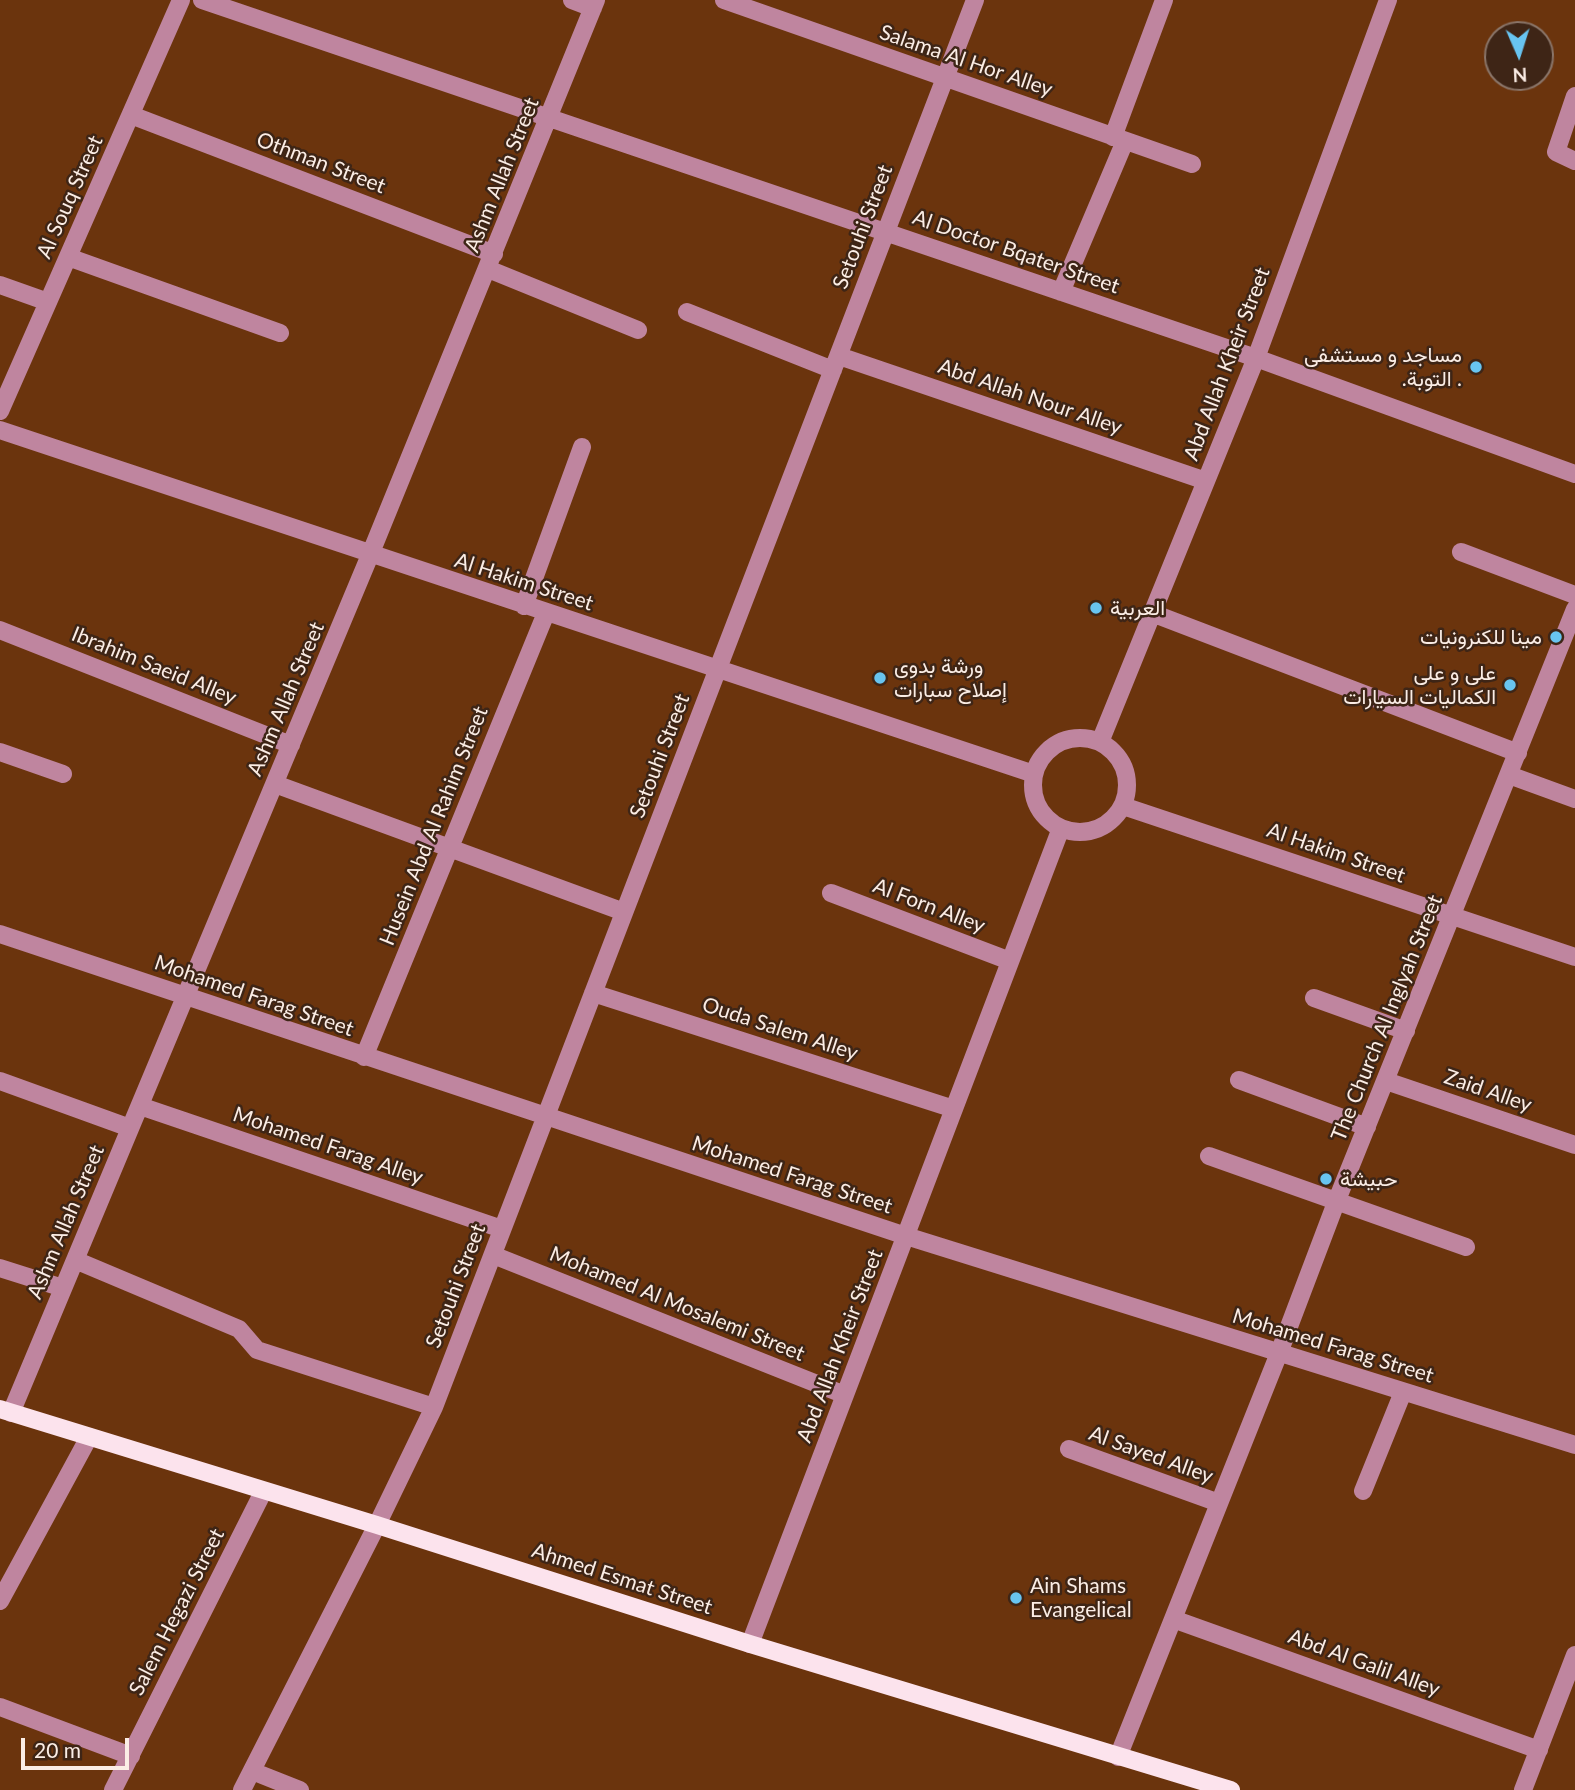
<!DOCTYPE html>
<html>
<head>
<meta charset="utf-8">
<style>
	body { margin:0 }
	#map { position:relative; width:1575px; height:1790px; overflow:hidden; background:#6b340d; font-family:Lato,sans-serif }
	canvas { display:block }
	.north { position:absolute; left:1484px; top:21px; width:70px; height:70px; box-sizing:border-box; background:#3e2516; border:2px solid #8a7569; border-radius:50%; rotate:177deg; font-size:19px; font-weight:700; line-height:28px; text-align:center; color:#fbede5 }
	.north::after { content:''; display:block; margin:auto; width:24px; height:32px; background:#68c4f0; clip-path:polygon(50% 0,100% 100%,50% 72%,0 100%) }
	.scale { position:absolute; left:21px; top:1738px; width:108px; height:32px; box-sizing:border-box; border:4px solid #fbede5; border-top:0; padding-left:9px; font-size:21px; line-height:24px; white-space:nowrap; color:#fbede5; -webkit-text-stroke:5px #3e2516; paint-order:stroke }
</style>
</head>
<body>
<div id="map">
<canvas width="1575" height="1790"></canvas>
<div class="north">N</div>
<div class="scale">20 m</div>
</div>
<script>
const ctx = document.querySelector('canvas').getContext('2d');
ctx.lineJoin = 'round';
function shape(rows) {
  const path = new Path2D();
  for (const r of rows) {
    if (r.length === 3) {
      path.moveTo(r[0] + r[2], r[1]);
      path.arc(r[0], r[1], r[2], 0, 2 * Math.PI);
      continue;
    }
    path.moveTo(r[0], r[1]);
    for (let i = 2; i < r.length; i += 2) path.lineTo(r[i], r[i + 1]);
  }
  return path;
}
function strokePath(path, color, width, dash) {
  ctx.strokeStyle = color;
  ctx.lineWidth = width;
  ctx.lineCap = dash ? 'butt' : 'round';
  ctx.setLineDash(dash || []);
  ctx.stroke(path);
}
function drawText(font, color, halo, rows, align = 'center') {
  ctx.font = font + ' Lato,Vazirmatn,sans-serif';
  ctx.lineWidth = 5;
  ctx.setLineDash([]);
  ctx.textBaseline = 'middle';
  ctx.strokeStyle = halo;
  ctx.fillStyle = color;
  for (const [text, x, y, turn = 0] of rows) {
    ctx.save();
    ctx.translate(x, y);
    ctx.rotate((+turn || 0) * Math.PI / 180);
    ctx.textAlign = isNaN(turn) ? turn : align;
    if (halo) ctx.strokeText(text, 0, 0);
    ctx.fillText(text, 0, 0);
    ctx.restore();
  }
}
strokePath(shape([
	[202,0,1256,358,1575,474],
	[572,0,593,8],
	[724,0,1192,164],
	[1575,96,1556,152,1575,161],
	[131,115,494,254],
	[1113,137,1164,0],
	[68,257,280,333],
	[488,269,638,330],
	[0,285,48,302],
	[1061,292,1125,141],
	[687,312,833,370],
	[839,356,1206,481],
	[0,411,181,0],
	[0,430,1034,774],
	[1461,552,1575,595],
	[524,606,582,447],
	[1152,613,1518,753],
	[0,630,291,745],
	[1080,785,47],
	[1100,742,1256,358,1388,0],
	[0,752,63,774],
	[1509,775,1575,799],
	[275,784,624,912],
	[1123,806,1575,957],
	[831,893,1010,961],
	[0,934,906,1236,1575,1445],
	[593,993,954,1109],
	[1314,998,1406,1031],
	[364,1057,546,613],
	[1239,1080,1367,1127],
	[0,1081,130,1128],
	[1386,1081,1575,1145],
	[140,1106,502,1229],
	[1209,1156,1466,1247],
	[493,1255,845,1395],
	[75,1260,239,1329,257,1350,434,1407],
	[0,1268,63,1288],
	[11,1413,370,555,596,0],
	[1069,1449,1219,1503],
	[1363,1491,1403,1392],
	[0,1601,89,1437],
	[1173,1619,1539,1750],
	[750,1644,1061,828],
	[0,1707,131,1756],
	[1118,1757,1279,1353,1337,1200,1575,609],
	[252,1771,300,1790],
	[113,1790,263,1492],
	[242,1790,377,1525,434,1407,975,0],
	[1523,1790,1575,1655]
]), '#bf859f', 18);
strokePath(shape([
	[0,1409,377,1525,750,1644,1231,1790]
]), '#fce3ed', 18);
for (const [x, y, r, color] of [
	[1476,367,7,"#68c4f0"],
	[1096,608,7,"#68c4f0"],
	[1556,637,7,"#68c4f0"],
	[880,678,7,"#68c4f0"],
	[1510,685,7,"#68c4f0"],
	[1326,1179,7,"#68c4f0"],
	[1016,1598,7,"#68c4f0"]
]) {
  const dot = new Path2D();
  dot.arc(x, y, r, 0, 2 * Math.PI);
  ctx.fillStyle = color;
  ctx.fill(dot);
  strokePath(dot, '#3e2516', 2.5);
}
drawText('21px', '#fbede5', '#3e2516', [
	["Salama Al Hor Alley",966,61,19],
	["Othman Street",321,163,21],
	["Ashm Allah Street",502,175,-68],
	["Al Souq Street",70,197,-66],
	["Setouhi Street",863,227,-69],
	["Al Doctor Bqater Street",1016,252,19],
	["Abd Allah Kheir Street",1227,364,-69],
	["Abd Allah Nour Alley",1030,397,19],
	["Al Hakim Street",524,582,18],
	["Ibrahim Saeid Alley",154,666,22],
	["Ashm Allah Street",286,699,-67],
	["Setouhi Street",660,756,-69],
	["Husein Abd Al Rahim Street",434,826,-68],
	["Al Hakim Street",1336,853,19],
	["Al Forn Alley",929,906,21],
	["Mohamed Farag Street",254,996,19],
	["The Church Al Inglyah Street",1387,1018,-68],
	["Ouda Salem Alley",780,1029,18],
	["Zaid Alley",1488,1091,19],
	["Mohamed Farag Alley",328,1146,19],
	["Mohamed Farag Street",792,1175,18],
	["Ashm Allah Street",66,1222,-67],
	["Setouhi Street",456,1286,-69],
	["Mohamed Al Mosalemi Street",677,1304,22],
	["Abd Allah Kheir Street",840,1346,-69],
	["Mohamed Farag Street",1333,1346,17],
	["Al Sayed Alley",1151,1455,20],
	["Ahmed Esmat Street",622,1579,18],
	["Salem Hegazi Street",177,1612,-63],
	["Abd Al Galil Alley",1364,1663,20]
]);
drawText('21px', '#fbede5', '#3e2516', [
	["مساجد و مستشفى",1462,355,"right"],
	[".التوبة .",1462,379,"right"],
	["العربية",1110,608],
	["مينا للكنرونيات",1542,637,"right"],
	["ورشة بدوى",894,666],
	["إصلاح سبارات",894,690],
	["على و على",1496,673,"right"],
	["الكماليات السيارات",1496,697,"right"],
	["حبيشة",1340,1179],
	["Ain Shams",1030,1586],
	["Evangelical",1030,1610]
], 'left');
</script>
</body>
</html>
